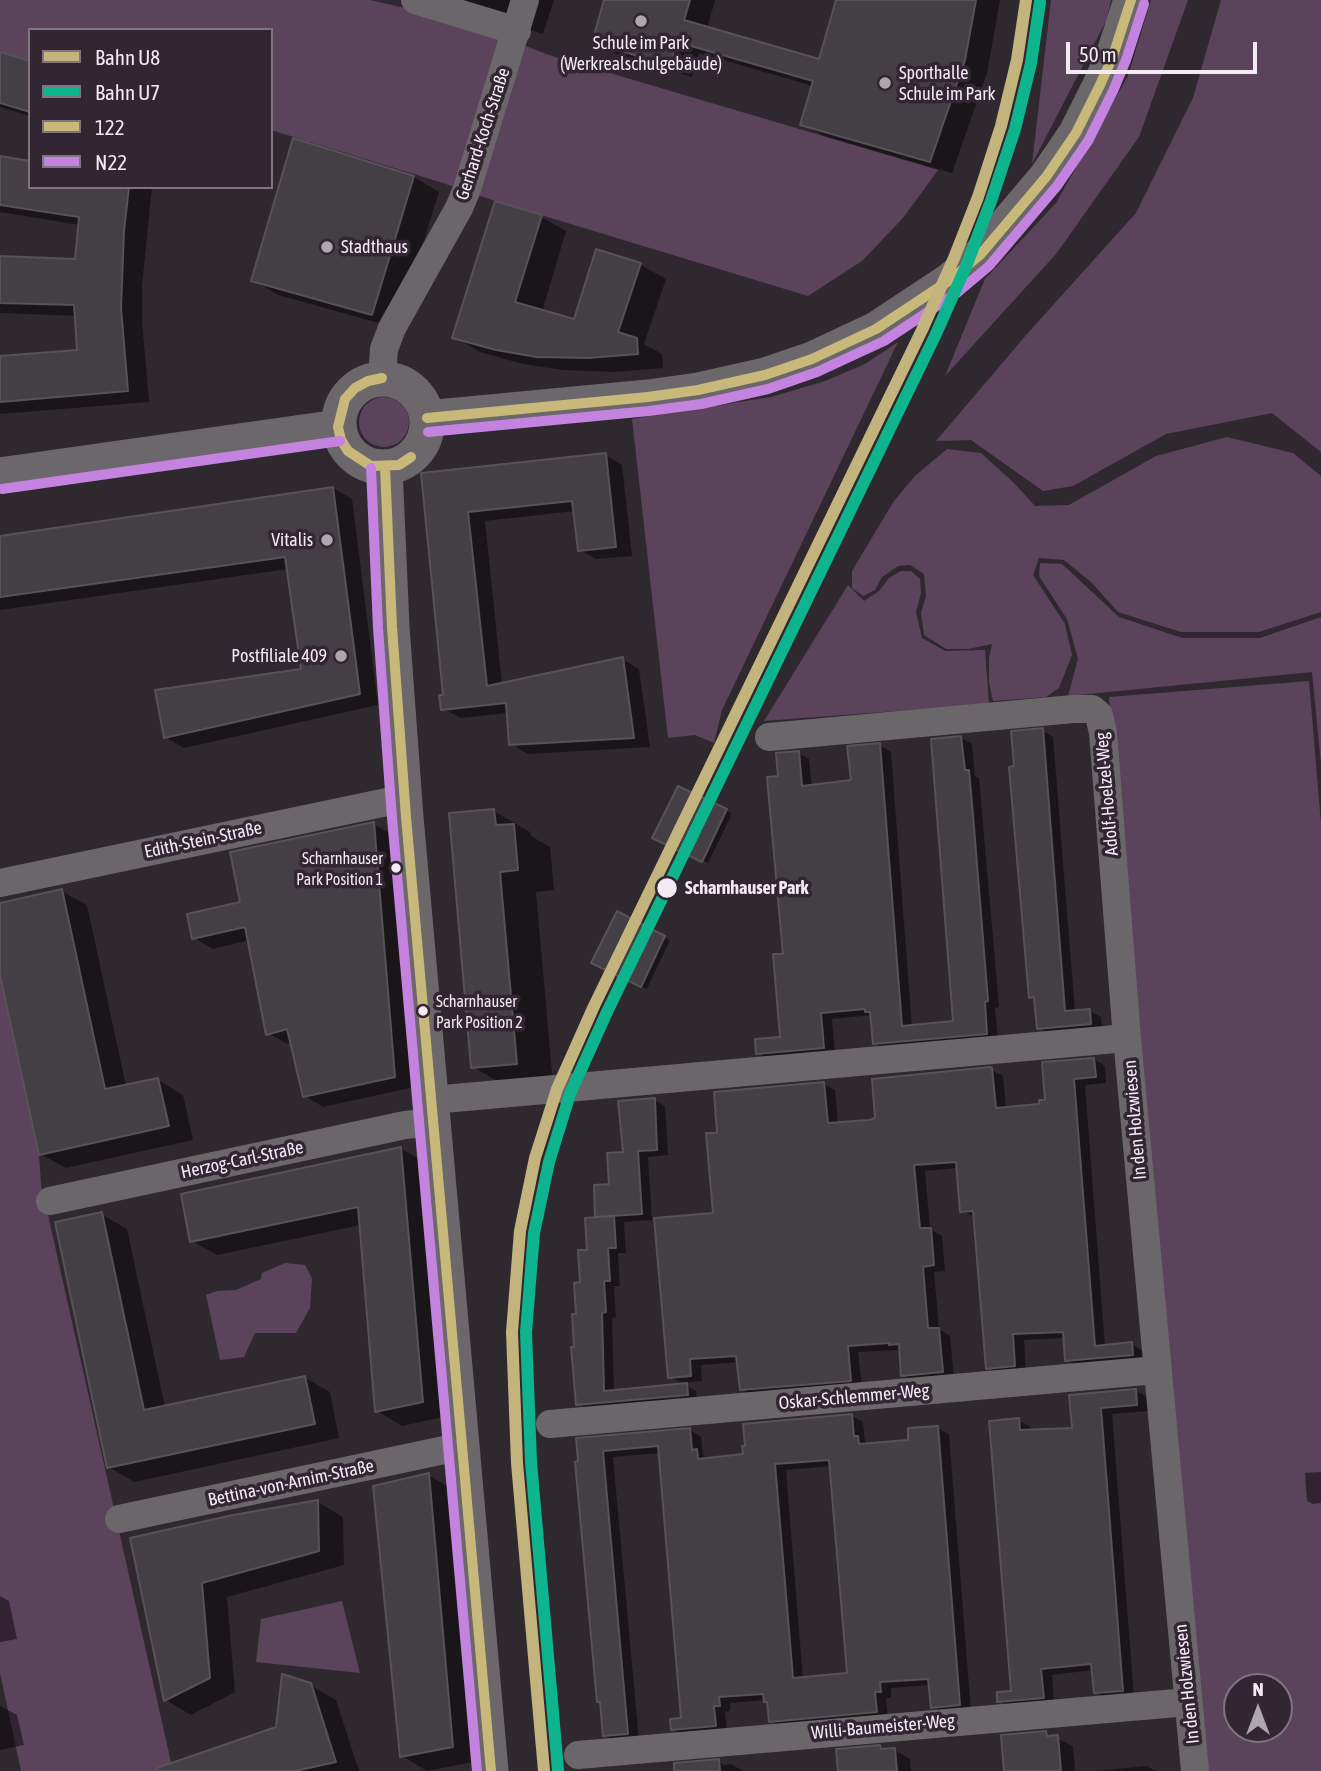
<!DOCTYPE html>
<html>
<head>
<meta charset="utf-8">
<style>
	body { margin:0 }
	#map { position:relative; width:1321px; height:1771px; overflow:hidden; background:#2f292f; font-family:"Asap Condensed",sans-serif }
	canvas { display:block }
	.legend { position:absolute; left:28px; top:28px; width:245px; height:161px; box-sizing:border-box; background:#322632; border:2px solid #7f757f; margin:0; padding:9px 12px; list-style:none; font-size:21px; color:#f3ebf3 }
	.legend li { display:flex; align-items:center; gap:14px; height:35px }
	.legend b { width:35px; border:2px solid #7f757f }
	.north { position:absolute; left:1223px; top:1673px; width:70px; height:70px; box-sizing:border-box; background:#322632; border:2px solid #7f757f; border-radius:50%; rotate:0deg; font-size:19px; font-weight:700; line-height:28px; text-align:center; color:#f3ebf3 }
	.north::after { content:''; display:block; margin:auto; width:24px; height:32px; background:#aea7ae; clip-path:polygon(50% 0,100% 100%,50% 72%,0 100%) }
	.scale { position:absolute; left:1066px; top:42px; width:191px; height:32px; box-sizing:border-box; border:4px solid #f3ebf3; border-top:0; padding-left:9px; font-size:21px; line-height:24px; white-space:nowrap; color:#f3ebf3; -webkit-text-stroke:5px #322632; paint-order:stroke }
</style>
</head>
<body>
<div id="map">
<canvas width="1321" height="1771"></canvas>
<ul class="legend">
<li><b style="height:9px;background:#c3b47d"></b>Bahn U8</li>
<li><b style="height:9px;background:#0eb48d"></b>Bahn U7</li>
<li><b style="height:9px;background:#c8b97b"></b>122</li>
<li><b style="height:9px;background:#c483df"></b>N22</li>
</ul>
<div class="north">N</div>
<div class="scale">50 m</div>
</div>
<script>
const ctx = document.querySelector('canvas').getContext('2d');
ctx.lineJoin = 'round';
function fillPath(path, color) {
  ctx.fillStyle = color;
  ctx.fill(path, 'evenodd');
}
function shape(rows) {
  const path = new Path2D();
  for (const r of rows) {
    if (r.length === 3) {
      path.moveTo(r[0] + r[2], r[1]);
      path.arc(r[0], r[1], r[2], 0, 2 * Math.PI);
      continue;
    }
    path.moveTo(r[0], r[1]);
    for (let i = 2; i < r.length; i += 2) path.lineTo(r[i], r[i + 1]);
  }
  return path;
}
function strokePath(path, color, width, dash) {
  ctx.strokeStyle = color;
  ctx.lineWidth = width;
  ctx.lineCap = dash ? 'butt' : 'round';
  ctx.setLineDash(dash || []);
  ctx.stroke(path);
}
function drawText(font, color, halo, rows, align = 'center') {
  ctx.font = font + ' "Asap Condensed",sans-serif';
  ctx.lineWidth = 7;
  ctx.setLineDash([]);
  ctx.textBaseline = 'middle';
  ctx.strokeStyle = halo;
  ctx.fillStyle = color;
  for (const [text, x, y, turn = 0] of rows) {
    ctx.save();
    ctx.translate(x, y);
    ctx.rotate((+turn || 0) * Math.PI / 180);
    ctx.textAlign = isNaN(turn) ? turn : align;
    if (halo) ctx.strokeText(text, 0, 0);
    ctx.fillText(text, 0, 0);
    ctx.restore();
  }
}
fillPath(shape([
	[0,0,370,0,431,14,505,38,549,55,938,170,903,218,862,261,808,296,495,201,443,183,271,130,271,30,30,30,30,61,0,52],
	[1051,0,1111,0,1107,19,1032,164],
	[1151,0,1188,0,1139,137,1056,254,945,376,985,279,1056,203,1128,76],
	[1221,0,1321,0,1321,452,1272,413,1166,434,1073,486,1043,491,971,440,936,441,1027,334,1136,213,1193,98],
	[898,342,722,710,714,743,695,735,668,738,632,419,771,397,825,381,865,364],
	[384,422,25],
	[1227,437,1293,453,1321,476,1321,612,1259,632,1181,632,1118,612,1092,583,1064,560,1039,558,1033,575,1065,624,1072,655,1059,688,1046,697,993,701,989,683,989,658,992,644,968,649,946,649,924,635,921,613,926,596,924,574,910,565,898,566,882,577,875,590,863,596,852,588,852,571,894,501,915,476,947,449,981,453,1014,483,1035,506,1069,505,1156,456],
	[1040,563,1062,564,1119,617,1182,638,1260,638,1321,617,1321,764,1312,672,1068,696,1078,659,1067,619,1039,576],
	[901,571,911,571,920,579,921,593,916,612,922,638,945,651,985,650,989,704,764,721,848,585,864,601,879,591,889,578],
	[1309,681,1321,824,1321,1771,1204,1771,1109,697],
	[1237,1687,1279,1687,1279,1729,1237,1729],
	[0,975,39,1155,41,1184,173,1771,21,1771,0,1673],
	[285,1263,305,1265,312,1278,310,1308,296,1333,255,1333,244,1357,220,1360,206,1295,217,1291,236,1290,261,1279,262,1273],
	[342,1601,360,1673,256,1662,261,1619]
]), '#5c435c');
fillPath(shape([
	[460,0,554,0,543,34,491,18],
	[606,0,715,0,707,29,820,61,838,0,1000,0,987,73,952,173,824,136,802,124,813,86,699,53,692,77,616,54,594,42],
	[0,54,30,63,30,116,0,107],
	[295,141,414,177,439,192,397,328,278,295,253,280],
	[0,158,30,187,152,187,142,286,142,320,149,402,0,414,0,358,79,352,77,316,0,313,0,258,76,261,80,225,0,212],
	[541,217,566,231,542,312,575,322,597,252,641,265,666,279,644,344,662,354,663,368,614,372,563,370,523,364,480,352,454,337],
	[605,455,622,465,632,556,596,559,579,550,575,511,485,521,502,684,622,659,639,669,650,747,528,754,511,744,509,713,460,718,443,708,445,696,423,474],
	[333,488,352,499,378,705,184,748,165,737,303,670,288,569,0,610,0,537],
	[1042,730,1053,737,1075,1012,1090,1011,1101,1017,1102,1030,1050,1035,1039,1028,1036,1000,1030,997],
	[961,738,972,744,975,776,979,778,999,1007,995,1008,998,1039,886,1049,874,1043,872,1015,832,1019,835,1054,769,1060,758,1053,782,1038,785,955,780,777,798,753,809,759,812,787,852,782,880,745,891,752,912,1027,955,1023],
	[726,810,732,814,708,863,660,840],
	[494,811,530,832,531,836,550,847,554,890,536,892,553,1084,509,1088,473,1067],
	[373,824,392,834,414,1087,323,1107,305,1096,292,1043,287,1044,268,1033,250,940,213,949,194,938,242,903],
	[61,891,87,905,126,1086,158,1080,183,1095,193,1140,66,1168,40,1154,0,967,0,905],
	[617,914,670,940,647,989,599,966],
	[1094,1059,1105,1066,1106,1083,1085,1085,1105,1347,1132,1344,1143,1351,1144,1361,1078,1367,1067,1360,1065,1338,1024,1340,1026,1372,999,1374,988,1367,976,1217,962,1211,958,1168,925,1171,930,1229,942,1236,945,1271,934,1272,939,1329,950,1336,954,1378,914,1382,903,1375,901,1350,858,1352,862,1386,753,1396,741,1389,739,1362,701,1365,702,1381,683,1383,696,1391,697,1400,588,1410,578,1404,576,1348,578,1316,588,1251,602,1219,597,1216,625,1154,654,1100,665,1106,668,1155,648,1157,652,1220,624,1222,626,1253,618,1253,620,1286,614,1286,616,1317,612,1318,614,1392,685,1385,670,1377,715,1215,719,1134,824,1084,835,1090,838,1124,869,1121,989,1069,1003,1076,1006,1109,1041,1106],
	[400,1148,426,1163,448,1416,402,1426,377,1411,361,1225,217,1255,192,1241],
	[101,1214,127,1229,165,1407,304,1377,330,1392,339,1438,134,1482,109,1467],
	[1135,1390,1147,1397,1148,1411,1112,1414,1134,1697,1107,1699,1096,1692,1093,1670,1052,1675,1054,1704,1011,1707,999,1701,1013,1692,1018,1420,1030,1427,1030,1431,1074,1430,1071,1396],
	[852,1416,863,1422,865,1442,870,1445,910,1442,937,1428,949,1434,971,1711,944,1713,932,1707,931,1685,891,1688,891,1698,886,1698,888,1718,782,1727,770,1721,769,1703,765,1700,730,1703,730,1711,725,1712,727,1732,684,1736,672,1729,683,1720,660,1453,613,1457,639,1740,616,1742,605,1735,602,1703,598,1701,578,1440,690,1430,701,1437,703,1455,708,1459,745,1455],
	[831,1466,849,1674,803,1679,786,1470],
	[1321,1472,1321,1503,1313,1504,1307,1501,1305,1473],
	[428,1475,454,1490,478,1761,427,1771,402,1756],
	[318,1502,343,1517,344,1565,227,1597,235,1692,191,1715,166,1700,132,1540,228,1518],
	[0,1596,9,1601,17,1639,0,1642],
	[310,1685,336,1700,359,1771,178,1771,277,1728],
	[0,1706,17,1715,24,1745,0,1750],
	[1046,1733,1073,1746,1075,1771,1006,1771],
	[880,1747,886,1751,895,1750,910,1759,911,1771,840,1771],
	[718,1761,724,1765,731,1764,743,1771,696,1771],
	[1147,1766,1155,1771,1095,1771]
]), '#0007');
const building = shape([
	[604,0,690,0,684,20,819,59,836,0,976,0,965,60,930,162,800,125,813,81,677,42,670,66,592,42,604,0],
	[0,52,30,61,30,112,0,103,0,52],
	[293,138,414,176,372,315,251,281,293,138],
	[0,156,30,161,30,187,129,187,124,231,121,308,128,391,0,402,0,356,77,350,74,305,0,303,0,256,75,259,79,217,0,205,0,156],
	[495,201,542,215,515,302,574,319,596,249,641,263,618,332,637,338,638,354,588,358,537,357,496,350,452,338,495,201],
	[606,453,616,547,578,551,572,501,468,512,487,686,623,657,634,738,509,745,506,703,441,710,439,695,443,695,421,473,606,453],
	[333,487,360,694,164,738,155,690,301,669,285,557,0,597,0,536,333,487],
	[1043,728,1065,1011,1090,1009,1091,1024,1037,1029,1034,997,1029,998,1009,767,1014,766,1011,731,1043,728],
	[961,736,965,770,969,770,974,827,988,1001,985,1002,987,1034,873,1044,870,1012,865,1012,865,1009,821,1013,824,1048,756,1054,755,1039,780,1037,773,954,783,954,767,777,778,776,776,753,799,751,802,786,851,780,847,746,880,743,902,1026,953,1021,931,739,961,736],
	[678,786,727,809,702,862,652,838,678,786],
	[494,809,496,825,514,824,518,870,500,872,517,1064,471,1068,449,813,494,809],
	[374,822,395,1077,303,1097,287,1029,266,1035,245,927,192,939,187,914,240,902,230,852,374,822],
	[62,889,105,1089,158,1078,169,1126,39,1155,0,975,0,903,62,889],
	[617,911,665,936,641,987,591,963,617,911],
	[1094,1058,1096,1077,1074,1079,1095,1346,1132,1342,1133,1355,1065,1361,1063,1332,1013,1334,1015,1366,986,1369,973,1211,960,1212,956,1162,914,1165,920,1228,931,1228,934,1265,923,1267,928,1328,939,1328,943,1372,901,1376,899,1344,889,1345,889,1343,848,1346,851,1381,740,1390,736,1356,690,1359,691,1376,668,1378,654,1218,713,1213,706,1133,717,1133,714,1092,824,1082,828,1123,869,1120,875,1118,872,1079,990,1067,992,1068,996,1108,1039,1104,1039,1100,1045,1100,1042,1062,1094,1058],
	[655,1098,657,1150,638,1151,642,1214,595,1217,594,1185,609,1184,607,1153,623,1152,618,1101,655,1098],
	[401,1147,423,1402,375,1412,358,1207,190,1242,181,1194,401,1147],
	[102,1212,144,1410,305,1376,315,1424,107,1468,55,1222,102,1212],
	[614,1216,616,1248,608,1248,610,1281,604,1281,606,1312,602,1313,604,1391,687,1383,688,1395,576,1405,571,1347,574,1347,572,1314,576,1314,574,1283,580,1282,578,1250,587,1250,585,1218,614,1216],
	[1136,1389,1137,1405,1101,1408,1123,1691,1094,1693,1091,1664,1041,1669,1044,1698,997,1702,997,1692,1011,1691,989,1421,1019,1418,1020,1430,1072,1428,1069,1395,1136,1389],
	[852,1414,854,1436,858,1436,859,1444,908,1440,908,1428,938,1426,960,1705,931,1708,928,1679,880,1682,881,1692,875,1692,877,1712,769,1722,767,1702,764,1702,763,1694,719,1697,720,1706,714,1706,716,1726,671,1730,670,1719,681,1718,658,1446,603,1451,628,1734,603,1736,600,1702,597,1702,579,1505,575,1462,578,1461,576,1438,690,1428,692,1450,697,1449,698,1459,743,1454,742,1446,745,1446,743,1424,852,1414],
	[829,1460,847,1673,793,1678,775,1464,829,1460],
	[429,1473,453,1747,400,1757,373,1486,429,1473],
	[318,1500,319,1551,202,1583,210,1678,164,1701,130,1538,228,1516,318,1500],
	[282,1674,311,1683,336,1762,295,1771,157,1771,157,1768,276,1727,282,1674],
	[1046,1731,1047,1736,1058,1735,1061,1771,1004,1771,1001,1735,1046,1731],
	[880,1745,881,1749,895,1748,897,1771,838,1771,836,1749,880,1745],
	[719,1759,720,1771,674,1771,674,1763,719,1759]
]);
fillPath(building, '#443f44');
strokePath(building, '#575257', 2);
strokePath(shape([
	[415,0,517,31],
	[382,378,384,349,392,328,459,208,467,189,525,0],
	[769,737,1073,709,1092,709,1099,715,1103,733,1127,1038,1195,1771],
	[0,883,406,798],
	[432,1100,1127,1038],
	[50,1201,405,1125,434,1122],
	[550,1424,1157,1370],
	[119,1519,463,1446],
	[578,1755,1188,1702]
]), '#6a666a', 28);
strokePath(shape([
	[383,423,44],
	[427,418,648,397,698,390,765,375,812,359,876,329,950,280,980,255,1046,177,1076,133,1100,85,1113,56,1131,0],
	[385,467,392,627,406,817,491,1771],
	[0,475,338,427]
]), '#6b676b', 35);
strokePath(shape([
	[382,378,368,381,355,388,345,399,338,427,341,440,348,451,371,466,399,465,411,457],
	[427,418,648,397,698,390,765,375,812,359,876,329,950,280,980,255,1046,177,1076,133,1100,85,1113,56,1131,0],
	[385,467,392,627,406,817,491,1771]
]), '#c8b97b', 10);
strokePath(shape([
	[428,432,649,411,701,404,768,389,817,372,884,341,958,292,989,266,1057,186,1088,141,1113,91,1126,60,1144,4],
	[371,468,378,628,392,818,477,1771],
	[2,489,340,441]
]), '#c483df', 10);
strokePath(shape([
	[544,1771,517,1463,512,1332,520,1231,535,1158,557,1089,594,1006,922,330,954,258,978,197,1001,126,1017,60,1026,0]
]), '#c3b47d', 12);
strokePath(shape([
	[558,1770,531,1462,526,1332,534,1233,549,1162,570,1094,607,1012,935,336,967,264,991,201,1015,129,1031,63,1040,2]
]), '#0eb48d', 12);
for (const [x, y, r, color] of [
	[641,21,7,"#aea7ae"],
	[885,83,7,"#aea7ae"],
	[327,247,7,"#aea7ae"],
	[327,540,7,"#aea7ae"],
	[341,656,7,"#aea7ae"],
	[396,868,6,"#f3ebf3"],
	[667,888,11,"#f3ebf3"],
	[423,1011,6,"#f3ebf3"]
]) {
  const dot = new Path2D();
  dot.arc(x, y, r, 0, 2 * Math.PI);
  ctx.fillStyle = color;
  ctx.fill(dot);
  strokePath(dot, '#322632', 2.5);
}
drawText('16px', '#f3ebf3', '#322632', [
	["Scharnhauser",383,859],
	["Park Position 1",383,880],
	["Scharnhauser",436,1002,"left"],
	["Park Position 2",436,1023,"left"]
], 'right');
drawText('18px', '#f3ebf3', '#322632', [
	["Schule im Park",641,43,"center"],
	["(Werkrealschulgebäude)",641,64,"center"],
	["Sporthalle",899,73],
	["Schule im Park",899,94],
	["Stadthaus",341,247],
	["Vitalis",313,540,"right"],
	["Postfiliale 409",327,656,"right"]
], 'left');
drawText('18px', '#f3ebf3', '#322632', [
	["Gerhard-Koch-Straße",483,134,-72],
	["Adolf-Hoelzel-Weg",1107,794,-95],
	["Edith-Stein-Straße",203,840,-12],
	["In den Holzwiesen",1135,1120,-95],
	["Herzog-Carl-Straße",242,1160,-12],
	["Oskar-Schlemmer-Weg",854,1397,-5],
	["Bettina-von-Arnim-Straße",291,1483,-12],
	["In den Holzwiesen",1187,1684,-96],
	["Willi-Baumeister-Weg",883,1727,-5]
]);
drawText('bold 18px', '#f3ebf3', '#322632', [
	["Scharnhauser Park",685,888]
], 'left');
</script>
</body>
</html>
